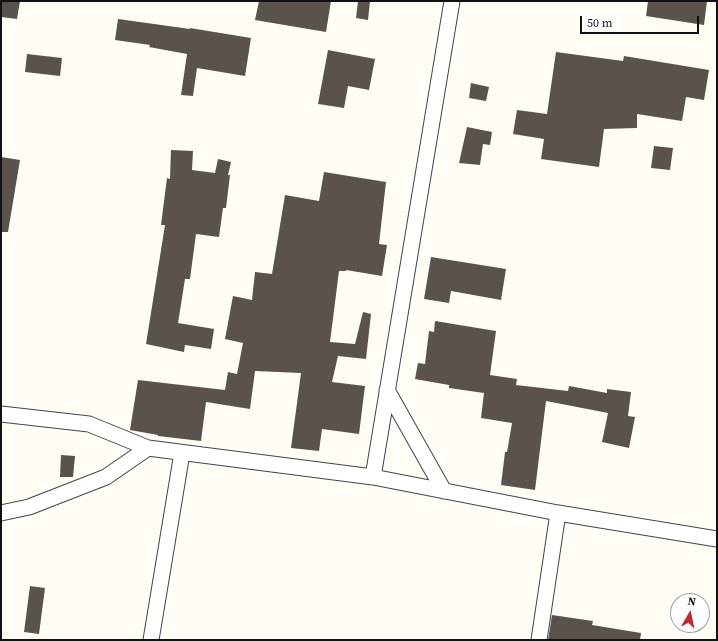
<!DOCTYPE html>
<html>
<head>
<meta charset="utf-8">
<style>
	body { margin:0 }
	#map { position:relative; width:718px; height:641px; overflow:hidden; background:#fffdf5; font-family:"Source Serif 4",serif }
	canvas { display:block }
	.frame { position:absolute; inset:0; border:2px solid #111; pointer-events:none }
	.north { position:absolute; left:670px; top:593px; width:40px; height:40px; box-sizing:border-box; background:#fff; border:1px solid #a0a0a0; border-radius:50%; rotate:9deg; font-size:11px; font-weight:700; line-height:16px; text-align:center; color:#111 }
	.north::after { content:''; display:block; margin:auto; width:14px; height:18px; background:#c4262e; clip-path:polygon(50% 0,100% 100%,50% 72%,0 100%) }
	.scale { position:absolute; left:580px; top:16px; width:119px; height:18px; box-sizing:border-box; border:2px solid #111; border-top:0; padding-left:5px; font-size:12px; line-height:14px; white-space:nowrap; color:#111; -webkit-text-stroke:3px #fff; paint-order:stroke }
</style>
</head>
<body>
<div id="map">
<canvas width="718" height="641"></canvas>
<div class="frame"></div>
<div class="north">N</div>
<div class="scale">50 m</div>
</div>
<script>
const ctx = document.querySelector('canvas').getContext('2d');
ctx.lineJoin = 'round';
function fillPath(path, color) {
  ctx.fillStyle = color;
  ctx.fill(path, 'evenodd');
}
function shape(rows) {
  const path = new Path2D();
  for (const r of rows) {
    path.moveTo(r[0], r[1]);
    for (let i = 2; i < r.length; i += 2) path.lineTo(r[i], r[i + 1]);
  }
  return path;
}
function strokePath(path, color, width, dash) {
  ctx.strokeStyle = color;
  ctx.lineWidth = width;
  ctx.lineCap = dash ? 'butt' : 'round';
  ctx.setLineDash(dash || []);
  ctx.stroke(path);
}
fillPath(shape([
	[1,1,20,1,17,19,1,17],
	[259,1,331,1,326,32,255,20],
	[358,1,370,1,368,20,356,18],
	[648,1,707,1,704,25,646,16],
	[118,19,190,29,190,28,251,38,245,76,197,68,193,96,181,95,187,54,149,47,150,45,115,40],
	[328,50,375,59,369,90,348,86,344,108,318,104],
	[556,52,623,61,624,56,709,70,704,100,686,97,682,121,637,114,637,128,604,129,599,167,541,159,544,139,513,134,517,110,547,114],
	[27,54,62,58,60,76,25,72],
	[471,83,489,87,486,101,469,98],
	[467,127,492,132,490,145,483,144,480,165,459,163],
	[654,146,673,148,670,170,651,168],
	[171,150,193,151,192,170,215,173,218,159,231,162,228,175,230,175,226,208,223,208,219,237,196,234,190,279,185,279,178,323,214,329,211,349,185,345,184,352,146,344,165,225,161,225,167,178,170,179],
	[1,157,20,160,8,232,1,232],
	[324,172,386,182,379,244,387,245,382,276,346,270,346,271,339,271,330,342,355,344,363,312,371,314,366,359,338,356,332,382,365,386,359,434,322,429,319,451,291,448,301,373,255,371,250,409,206,402,201,441,158,436,158,435,130,430,138,380,225,390,228,372,237,374,243,343,225,339,233,296,252,300,255,272,272,274,285,195,319,201],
	[431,257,506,269,501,300,451,291,449,303,424,299],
	[435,321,496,331,490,375,517,379,516,385,568,391,569,386,607,393,607,389,631,392,628,416,635,417,629,448,602,442,608,413,546,401,535,490,501,485,505,452,507,452,512,423,481,418,484,393,449,388,449,385,415,379,418,363,425,364,429,331,434,332],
	[61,455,75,456,73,477,60,477],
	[30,586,45,588,39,634,24,632],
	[552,615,593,621,592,625,641,633,640,640,548,640]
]), '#5a524d');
const minor = shape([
	[387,390,444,491],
	[1,414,89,424,148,448,373,477,558,513,717,539],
	[373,477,452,1],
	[1,513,29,507,106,477,148,448],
	[151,640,182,453],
	[539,640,558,513]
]);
strokePath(minor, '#444', 17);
strokePath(minor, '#fff', 15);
</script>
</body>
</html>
